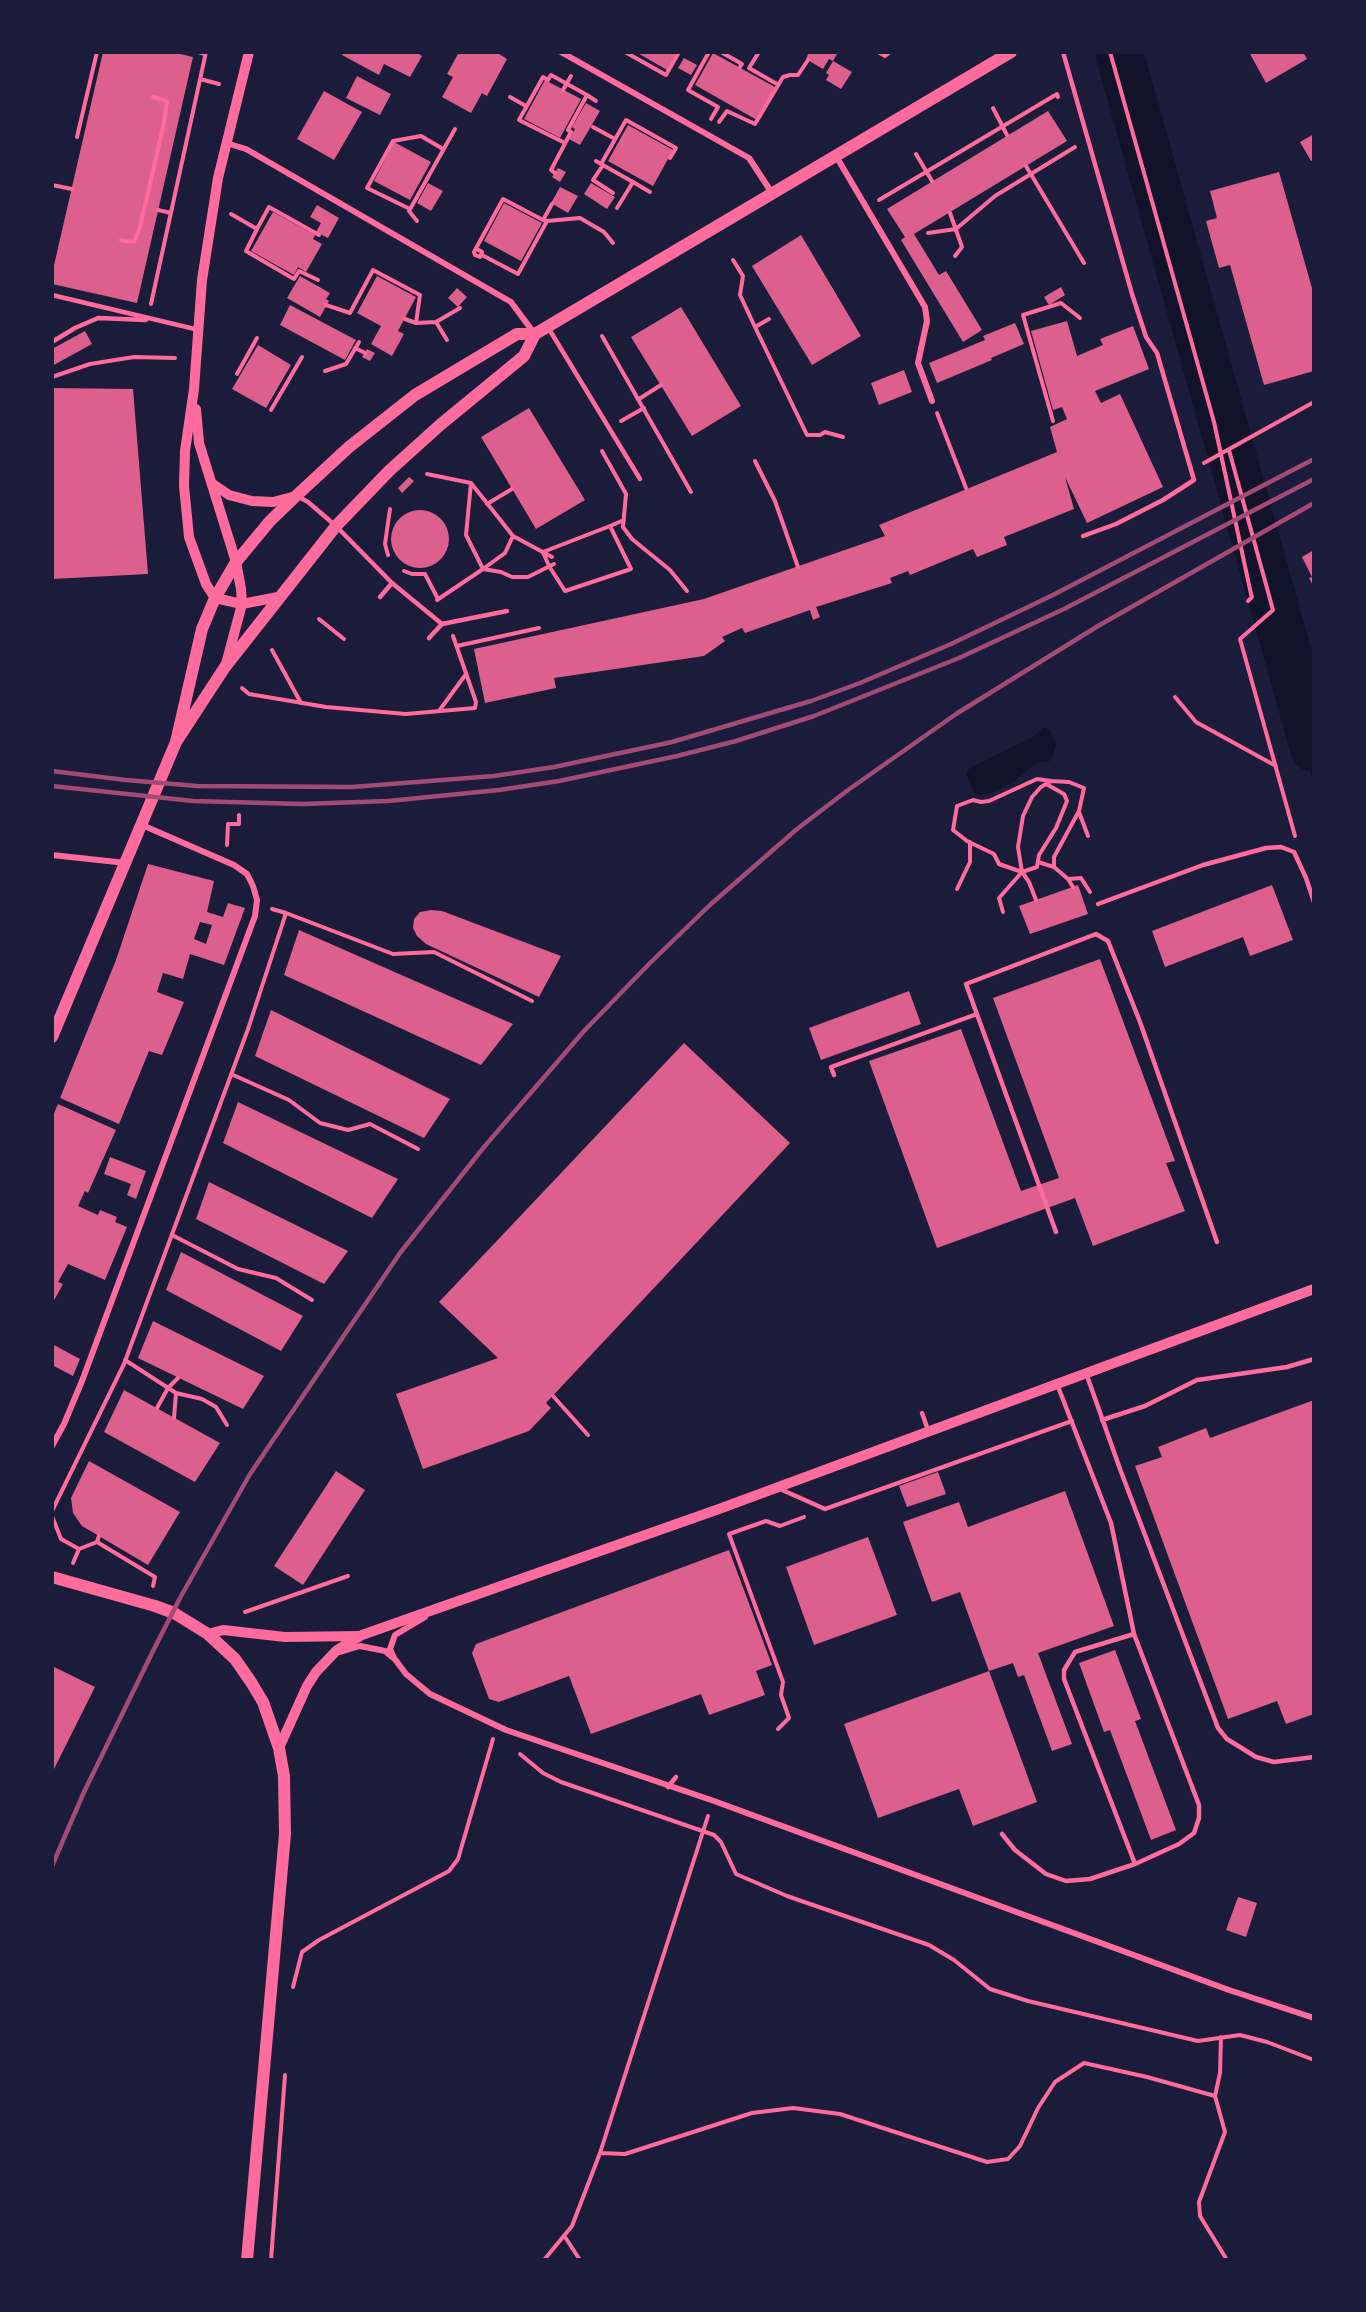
<!DOCTYPE html>
<html>
<head>
<meta charset="utf-8">
<style>
	body { margin:0 }
	#map { position:relative; width:1366px; height:2312px; overflow:hidden; background:#1b1b3a; font-family:Manrope,sans-serif }
	canvas { display:block }
	.frame { position:absolute; inset:0; border:54px solid #1b1b3a; pointer-events:none }
</style>
</head>
<body>
<div id="map">
<canvas width="1366" height="2312"></canvas>
<div class="frame"></div>
</div>
<script>
const ctx = document.querySelector('canvas').getContext('2d');
ctx.lineJoin = 'round';
function fillPath(path, color) {
  ctx.fillStyle = color;
  ctx.fill(path, 'evenodd');
}
function shape(rows) {
  const path = new Path2D();
  for (const r of rows) {
    if (r.length === 3) {
      path.moveTo(r[0] + r[2], r[1]);
      path.arc(r[0], r[1], r[2], 0, 2 * Math.PI);
      continue;
    }
    path.moveTo(r[0], r[1]);
    for (let i = 2; i < r.length; i += 2) path.lineTo(r[i], r[i + 1]);
  }
  return path;
}
function strokePath(path, color, width, dash) {
  ctx.strokeStyle = color;
  ctx.lineWidth = width;
  ctx.lineCap = dash ? 'butt' : 'round';
  ctx.setLineDash(dash || []);
  ctx.stroke(path);
}
fillPath(shape([
	[1287,629,1291,633,1313,709,1313,781,1274,639,1275,632],
	[1044,727,1050,730,1056,745,1053,757,1048,762,1037,762,1014,782,994,792,981,795,974,792,966,773,970,768,1033,737]
]), '#12122b');
strokePath(shape([
	[1119,52,1314,748]
]), '#12122b', 48);
fillPath(shape([
	[103,52,172,52,193,57,137,303,52,284,52,274],
	[344,52,416,52,422,56,410,77,384,64,379,75,342,55],
	[459,52,496,52,507,59,487,96,482,93,471,113,442,97,453,77,447,74],
	[636,52,677,52,667,70],
	[809,52,838,52,833,61,829,59,823,69,806,59],
	[1249,52,1303,52,1307,59,1266,83],
	[713,53,775,87,757,120,695,85],
	[684,58,697,65,691,75,678,68],
	[833,61,852,72,841,89,826,80,829,75,826,73],
	[357,76,391,94,380,115,346,98],
	[545,80,581,99,560,138,524,119],
	[324,91,362,112,334,160,297,139],
	[586,103,600,111,580,145,569,139,575,129,572,127],
	[1048,111,1067,141,914,234,939,275,946,271,982,330,963,342,901,240,905,237,887,209],
	[628,125,673,150,653,186,608,161],
	[1314,134,1314,160,1311,161,1300,142],
	[394,142,431,162,410,200,374,181],
	[558,168,566,172,560,182,552,177],
	[1279,172,1314,295,1314,371,1264,385,1230,265,1219,268,1206,221,1217,218,1210,191],
	[428,183,443,191,431,211,417,203],
	[591,183,615,197,607,209,584,194],
	[560,187,578,196,568,213,551,203],
	[504,203,542,223,521,261,484,241],
	[317,205,339,218,328,238,316,232,321,223,310,217],
	[273,212,315,235,313,239,322,244,306,272,298,267,294,275,251,251],
	[801,235,861,336,812,365,752,266],
	[300,276,330,293,326,299,329,301,320,317,287,298],
	[377,276,416,297,398,331,404,334,392,356,371,344,381,326,357,313],
	[1061,287,1065,295,1049,305,1044,297],
	[457,288,467,297,458,307,448,298],
	[290,305,356,340,345,360,280,325],
	[681,307,741,406,692,436,631,337],
	[1067,321,1077,356,1103,345,1100,339,1133,326,1149,369,1095,391,1101,403,1120,394,1163,487,1087,523,1065,477,1074,509,1004,537,1007,545,977,557,973,549,910,575,908,571,890,578,892,583,816,607,820,617,813,620,810,610,745,633,742,628,722,637,725,641,704,656,554,678,556,688,485,703,474,649,704,599,885,536,879,525,1057,452,1050,427,1067,419,1062,407,1053,410,1031,331],
	[1015,323,1024,344,991,358,992,360,937,383,929,363,985,340,983,336],
	[85,331,92,344,52,366,52,349],
	[258,345,291,365,266,408,232,389],
	[367,349,375,353,370,361,362,357],
	[904,370,912,392,879,405,871,383],
	[52,388,133,389,148,574,52,579],
	[529,408,585,500,536,529,481,437],
	[409,477,414,481,402,493,398,488],
	[420,539,29],
	[1314,550,1314,587,1309,578,1312,577,1302,557],
	[148,864,214,881,207,912,223,917,228,903,245,908,224,965,190,954,183,979,163,973,157,992,184,1002,162,1055,149,1051,119,1124,60,1098,116,960],
	[200,922,212,925,206,944,194,939],
	[1078,885,1088,914,1030,934,1019,906],
	[1272,885,1293,940,1250,956,1243,937,1165,967,1152,931],
	[431,910,442,911,561,956,539,997,426,944,417,936,413,928,414,919,420,912],
	[299,930,513,1024,481,1065,284,975],
	[1100,959,1175,1161,1166,1163,1185,1211,1093,1246,1075,1198,937,1248,869,1061,961,1029,1021,1191,1059,1178,993,998],
	[909,991,921,1024,821,1060,809,1028],
	[271,1010,450,1099,424,1138,255,1056],
	[684,1043,790,1143,546,1403,551,1408,529,1431,423,1469,396,1394,498,1358,439,1302],
	[238,1102,398,1179,372,1218,223,1143],
	[58,1104,116,1130,88,1193,85,1191,78,1206,98,1215,100,1210,117,1217,115,1222,127,1227,105,1280,68,1264,58,1282,63,1284,52,1304,52,1118],
	[110,1157,146,1171,136,1199,127,1195,131,1184,104,1174],
	[209,1182,348,1251,324,1284,196,1219],
	[181,1252,303,1316,281,1351,166,1290],
	[153,1321,264,1376,243,1409,138,1358],
	[52,1344,80,1359,73,1376,52,1365],
	[124,1390,220,1443,195,1482,104,1432],
	[1314,1400,1314,1714,1286,1724,1277,1701,1228,1719,1135,1466,1162,1457,1158,1447,1206,1428,1210,1438],
	[89,1461,180,1512,148,1565,82,1526,73,1513,71,1498],
	[336,1471,365,1490,303,1585,274,1566],
	[938,1472,946,1494,907,1507,899,1486],
	[1065,1491,1114,1626,1038,1653,1072,1744,1052,1751,1024,1675,1018,1677,1013,1663,989,1671,960,1592,932,1602,903,1522,959,1502,968,1527],
	[868,1537,897,1615,814,1645,786,1567],
	[729,1550,772,1665,756,1671,765,1695,709,1715,701,1694,591,1734,569,1676,499,1702,489,1699,472,1653,476,1644],
	[1115,1650,1141,1719,1135,1721,1176,1830,1151,1840,1110,1730,1104,1732,1079,1663],
	[52,1666,95,1687,52,1773],
	[989,1671,1037,1802,973,1826,959,1789,878,1818,844,1724],
	[1238,1897,1257,1903,1246,1937,1226,1930]
]), '#dd5f8e');
strokePath(shape([
	[198,52,205,54],
	[625,52,666,75,679,52],
	[709,52,688,90,718,107,711,119],
	[716,52,718,52],
	[721,52,742,64,740,67],
	[759,52,749,68,777,84],
	[878,52,885,56,890,52],
	[1110,52,1214,422,1251,594,1252,597,1248,601],
	[200,79,219,84],
	[563,90,571,76],
	[587,95,596,101],
	[510,97,526,106],
	[993,108,1007,135],
	[719,122,727,111,755,124,783,77,790,75,798,75,808,60],
	[593,127,615,139],
	[77,137,97,52],
	[916,154,932,181],
	[596,161,601,164],
	[603,165,593,180,613,193],
	[1026,166,1084,263],
	[555,173,551,170,571,132,568,130,587,95,551,75,548,80,543,77,519,120,565,143],
	[633,182,601,164,626,120,676,148,670,158],
	[52,185,72,189],
	[879,200,1057,94,1058,97],
	[617,208,633,182,650,192],
	[410,209,367,188,393,141,421,136,443,149],
	[158,210,171,213],
	[950,213,962,247,955,256],
	[231,214,257,229,269,207,319,235],
	[417,221,409,211,455,129],
	[547,221,580,218,604,232,613,243],
	[257,229,246,251,294,279,299,271,318,280],
	[928,233,956,229,995,196,1075,147],
	[121,240,134,242,140,227,164,123,167,101,153,97],
	[477,249,482,252,480,257,475,255,474,252,503,199,543,220,552,204],
	[482,255,518,274,547,221,543,220],
	[733,260,743,276,740,295,755,327],
	[151,304,206,52],
	[326,305,350,313,373,270,420,295,416,323],
	[405,319,416,323,436,322,447,340],
	[769,319,755,327,807,435,820,435,825,432,843,437],
	[436,322,460,308],
	[602,336,691,492],
	[355,348,365,353],
	[325,371,346,364,359,342],
	[237,374,257,338],
	[52,377,90,364,134,357,175,358],
	[639,399,661,385],
	[271,410,302,357],
	[937,413,966,488],
	[621,421,644,408],
	[1053,421,1023,315,1061,303,1080,318],
	[1229,450,1273,610,1240,639,1295,836],
	[602,451,626,494,623,527,632,539,670,570,687,591],
	[755,461,775,501,798,567],
	[1204,463,1314,402],
	[427,474,471,483,513,536,552,557],
	[471,483,466,535,483,569,505,553,513,536],
	[487,504,512,489],
	[610,526,631,569,565,591,549,566,543,552,610,526,624,520],
	[388,555,385,544,390,509],
	[404,571,412,574,425,574,438,599],
	[437,600,483,569,501,572,512,577,528,577,554,564],
	[319,619,344,639],
	[457,646,539,628],
	[272,650,301,703],
	[242,688,249,694,326,707,406,714,475,708,476,702,453,636],
	[1175,697,1196,722,1276,766],
	[439,711,466,674],
	[1037,779,1051,781,1041,787,1032,797,1023,816,1018,847,1022,872,999,864,994,854,967,841,953,830,957,806,973,800,981,802,989,801,1037,779],
	[1051,781,1069,782,1084,788,1079,811,1054,857,1054,867,1068,879,1073,887],
	[1079,812,1088,836],
	[227,845,228,824,239,824,239,815],
	[1038,862,1054,867],
	[1068,879,1081,878,1090,892],
	[957,889,970,862,970,842],
	[1036,900,1029,882,1022,872,1037,867,1039,855,1056,828,1067,801,1064,794,1046,784],
	[1003,912,999,898,1022,872],
	[286,913,393,954,434,952,532,1001],
	[231,1074,289,1100,320,1123,348,1130,370,1124,418,1149],
	[172,1235,238,1269,276,1278,312,1300],
	[125,1360,176,1393,202,1399,216,1407,227,1425],
	[553,1396,588,1435],
	[157,1408,168,1388,178,1378],
	[174,1418,176,1393],
	[52,1511,124,1364,248,1029,286,913,272,909],
	[52,1516,61,1539,79,1549],
	[97,1542,99,1536],
	[73,1563,79,1549,97,1542,155,1577,153,1586],
	[245,1612,348,1576],
	[778,1729,789,1718,781,1695,783,1682,729,1534,766,1521,780,1526,804,1517],
	[520,1754,543,1773,561,1782,714,1835,721,1842,736,1874,787,1896,929,1945,954,1960,990,1989,1028,2001,1198,2041,1240,2035,1267,2042,1314,2060],
	[293,1987,302,1952,319,1940,449,1871,458,1859,493,1739],
	[1215,2096,1220,2073,1221,2037],
	[600,2153,625,2154,752,2113,793,2108,840,2114,987,2162,1008,2159,1020,2146,1038,2108,1055,2082,1084,2063,1147,2077,1215,2096,1225,2132,1199,2202,1200,2216,1227,2260],
	[565,2237,580,2260],
	[271,2260,285,2075],
	[379,2260,398,2260],
	[544,2260,572,2226,600,2153,708,1816]
]), '#ff6b9d', 4);
strokePath(shape([
	[1063,52,1132,294,1146,337,1157,353,1194,480,1163,500,1116,524,1083,536],
	[52,295,199,330],
	[549,329,640,479],
	[52,342,75,328,98,318,146,320],
	[299,497,308,502,336,526,392,583,442,624,507,611],
	[380,597,392,583],
	[429,638,442,624],
	[1098,904,1203,865,1266,848,1281,847,1294,852,1306,878,1314,902],
	[834,1075,831,1067,977,1014],
	[1056,1232,966,984,1096,934,1108,941,1140,1022,1217,1242],
	[1086,1373,1120,1469,1218,1728,1227,1739,1256,1757,1274,1762,1314,1757],
	[922,1413,928,1430],
	[1102,1420,1145,1406,1197,1380,1287,1367,1314,1359],
	[780,1489,825,1509,1072,1421],
	[1134,1634,1075,1652,1064,1670,1064,1679,1135,1864],
	[668,1787,676,1777],
	[1002,1834,1015,1850,1046,1874,1066,1881,1090,1879,1135,1864,1179,1844,1194,1833,1199,1818,1199,1805,1134,1634,1111,1523,1057,1384]
]), '#ff6b9d', 4.5);
strokePath(shape([
	[561,52,749,158,772,193],
	[226,143,246,149,511,302,534,333],
	[836,156,925,307,927,321,918,363,932,401],
	[52,855,126,863],
	[52,1446,64,1424,82,1381,255,916,257,900,253,886,247,874,234,865,142,825],
	[425,1617,395,1635,390,1649,394,1658,406,1674,430,1694,506,1730,714,1801,1229,1990,1314,2018],
	[340,1652,360,1646,385,1651,392,1657]
]), '#ff6b9d', 6);
strokePath(shape([
	[249,52,218,178,202,280,194,389,185,451,184,486,189,537,206,584,215,598,242,604,278,597],
	[196,409,199,443,236,562,241,589,242,604,226,664],
	[213,484,229,495,252,501,273,502,296,496],
	[208,1634,223,1630,285,1637,359,1636],
	[279,1748,307,1686,316,1672,337,1650,362,1635,719,1509,1314,1289]
]), '#ff6b9d', 10);
strokePath(shape([
	[176,742,225,667,336,526,389,471,440,425,524,356,535,334,1011,52],
	[52,1037,176,742,202,629,215,598,236,562,270,521,296,496,349,447,415,395,517,334,535,334],
	[52,1577,155,1606,174,1613,208,1634,235,1659,251,1682,263,1702,279,1748,284,1776,285,1834,247,2260]
]), '#ff6b9d', 12);
strokePath(shape([
	[52,771,126,780,197,786,352,787,494,776,554,767,672,742,811,701,860,683,951,644,1053,595,1314,459],
	[52,786,193,801,302,804,388,801,499,790,559,781,677,756,736,741,814,716,959,658,1064,609,1314,479],
	[52,1866,84,1792,153,1651,180,1598,250,1474,400,1253,484,1147,584,1031,650,963,711,904,797,829,848,790,956,714,1098,626,1314,503]
]), '#a44b75', 4.5);
</script>
</body>
</html>
